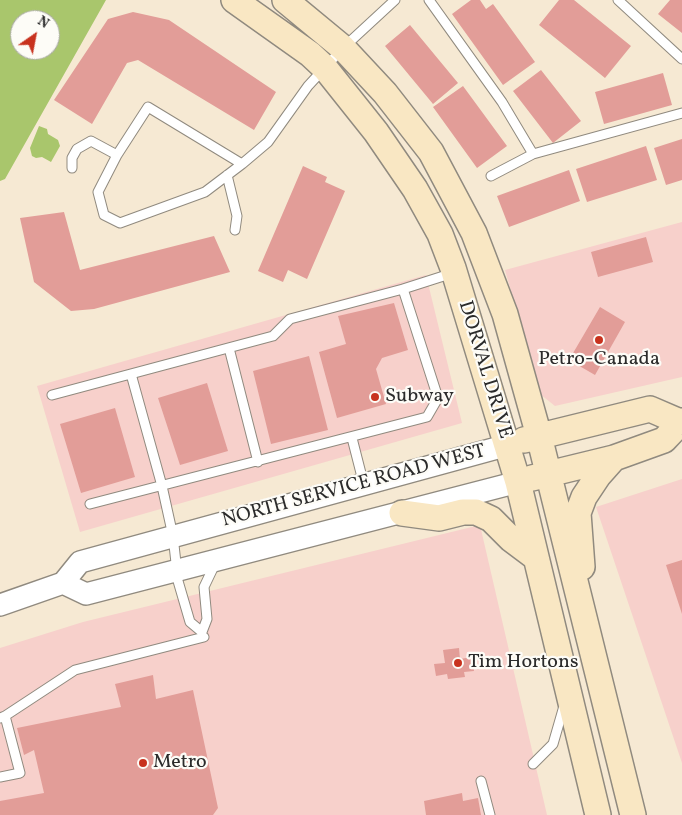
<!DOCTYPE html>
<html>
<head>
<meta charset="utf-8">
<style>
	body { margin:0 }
	#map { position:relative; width:682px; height:815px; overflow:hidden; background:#f6e9d3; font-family:Vollkorn,serif }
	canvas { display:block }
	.north { position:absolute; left:10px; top:10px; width:50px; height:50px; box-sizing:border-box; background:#fdfcf7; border:1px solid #a9a8a5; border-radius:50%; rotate:33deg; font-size:14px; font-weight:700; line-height:20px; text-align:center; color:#2b2b2b }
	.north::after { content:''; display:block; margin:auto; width:18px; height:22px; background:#c8321e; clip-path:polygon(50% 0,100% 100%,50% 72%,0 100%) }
</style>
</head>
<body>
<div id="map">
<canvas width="682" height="815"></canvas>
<div class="north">N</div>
</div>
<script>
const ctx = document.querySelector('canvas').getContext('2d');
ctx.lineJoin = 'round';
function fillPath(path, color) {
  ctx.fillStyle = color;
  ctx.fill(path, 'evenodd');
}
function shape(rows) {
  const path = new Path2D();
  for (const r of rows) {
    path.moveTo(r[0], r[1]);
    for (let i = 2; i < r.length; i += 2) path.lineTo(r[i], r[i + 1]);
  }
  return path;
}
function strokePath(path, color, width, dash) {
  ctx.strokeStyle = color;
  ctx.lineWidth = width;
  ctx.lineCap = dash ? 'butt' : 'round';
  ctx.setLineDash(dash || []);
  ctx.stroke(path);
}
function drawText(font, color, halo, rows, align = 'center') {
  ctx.font = font + ' Vollkorn,serif';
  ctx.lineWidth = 4.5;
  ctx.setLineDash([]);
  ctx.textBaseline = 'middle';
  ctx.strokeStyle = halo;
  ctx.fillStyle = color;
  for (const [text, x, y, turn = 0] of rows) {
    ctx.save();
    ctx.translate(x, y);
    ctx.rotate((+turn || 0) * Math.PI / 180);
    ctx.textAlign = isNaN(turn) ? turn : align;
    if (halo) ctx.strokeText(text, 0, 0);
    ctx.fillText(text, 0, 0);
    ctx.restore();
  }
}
fillPath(shape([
	[682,222,682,377,555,406,540,394,505,270],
	[426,275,462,423,80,532,37,386],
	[682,479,682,763,596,507],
	[480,525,547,815,0,815,0,648,83,622]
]), '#f7d0cb');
fillPath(shape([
	[0,0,106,0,5,179,0,181],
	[20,20,50,20,50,50,20,50],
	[39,126,47,129,48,134,58,140,60,146,51,162,42,157,36,158,32,156,30,148]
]), '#a9c66c');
fillPath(shape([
	[471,0,480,0,486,9,493,4,535,62,503,85,452,14],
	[559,0,574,0,631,46,605,78,539,25],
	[670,0,682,0,682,33,658,14],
	[133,12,169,20,276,92,254,130,138,60,127,63,92,124,54,100,108,19],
	[410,25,458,83,433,104,385,46],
	[541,70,581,121,553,143,513,91],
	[663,73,672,105,604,124,595,92],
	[463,86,507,146,477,168,433,107],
	[682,139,682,180,666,185,654,148],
	[646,146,657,180,587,202,576,169],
	[303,166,327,177,325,182,345,191,307,279,288,270,283,282,258,271],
	[569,170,580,201,509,227,497,196],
	[64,212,80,270,214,236,230,272,94,309,71,311,34,282,20,218],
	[646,237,653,262,598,277,591,252],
	[394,303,408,350,382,358,376,369,386,404,337,418,319,352,346,344,338,316],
	[600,307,625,322,595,375,569,360],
	[309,356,328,430,271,444,253,371],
	[207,383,228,451,180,465,158,398],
	[115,408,135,477,81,493,60,424],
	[682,560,682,614,666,565],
	[459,648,460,659,472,657,474,671,464,672,465,677,448,679,447,674,436,676,434,664,445,663,443,650],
	[153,675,156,699,193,690,218,808,213,815,0,815,0,801,44,793,34,750,24,755,17,728,121,707,115,684],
	[462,793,463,801,478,798,481,815,426,815,424,801]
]), '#e29d98');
const service = shape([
	[429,0,502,102,533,154,682,113],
	[618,0,682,59],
	[242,164,148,107,117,155,98,192,104,215,120,223,205,192,242,164,268,142,308,86,343,48,395,0],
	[72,168,72,158,77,149,91,141,117,155],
	[227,175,237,216,235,230],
	[491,176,533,154],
	[229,348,258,462],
	[131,374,162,486,173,536,178,581,190,622,202,632,207,619,204,587,215,564],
	[52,395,273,336,290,319,403,289],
	[352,438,364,485],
	[90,504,427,417,438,398,403,289,453,273],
	[5,716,75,670,204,637],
	[0,718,5,716,20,773,0,777],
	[533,764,553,744,564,706],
	[481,781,490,815]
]);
const tertiary = shape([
	[63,583,86,594,518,482],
	[0,605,63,583,80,562,508,445]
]);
const secondary = shape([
	[234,0,310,54,325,68,376,132,415,189,440,234,453,268,518,482,598,815],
	[285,0,343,48,385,93,431,152,474,233,505,314,539,436,633,815],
	[524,440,650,409,680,422],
	[532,478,614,458,664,440,682,421],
	[402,513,439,518,463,512,476,512,491,519,511,539,535,557],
	[582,567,578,513,584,497,598,476,614,458]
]);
strokePath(service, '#908a7f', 11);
strokePath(tertiary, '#908a7f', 24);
strokePath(secondary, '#908a7f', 28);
strokePath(service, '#fff', 9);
strokePath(tertiary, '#fff', 21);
strokePath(secondary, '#f9e7c3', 25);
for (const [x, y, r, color] of [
	[599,340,5,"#c8321e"],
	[375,397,5,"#c8321e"],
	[458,663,5,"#c8321e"],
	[143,763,5,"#c8321e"]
]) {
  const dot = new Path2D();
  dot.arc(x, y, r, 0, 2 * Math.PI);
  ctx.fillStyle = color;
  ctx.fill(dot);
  strokePath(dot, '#fdfcf7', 2);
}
drawText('20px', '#2b2b2b', '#fdfcf7', [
	["Petro-Canada",599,360,"center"],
	["Subway",385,397],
	["Tim Hortons",468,663],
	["Metro",153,763]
], 'left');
drawText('20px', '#2b2b2b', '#fdfcf7', [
	["DORVAL DRIVE",484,370,73],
	["NORTH SERVICE ROAD WEST",354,487,-15]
]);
</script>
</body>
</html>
